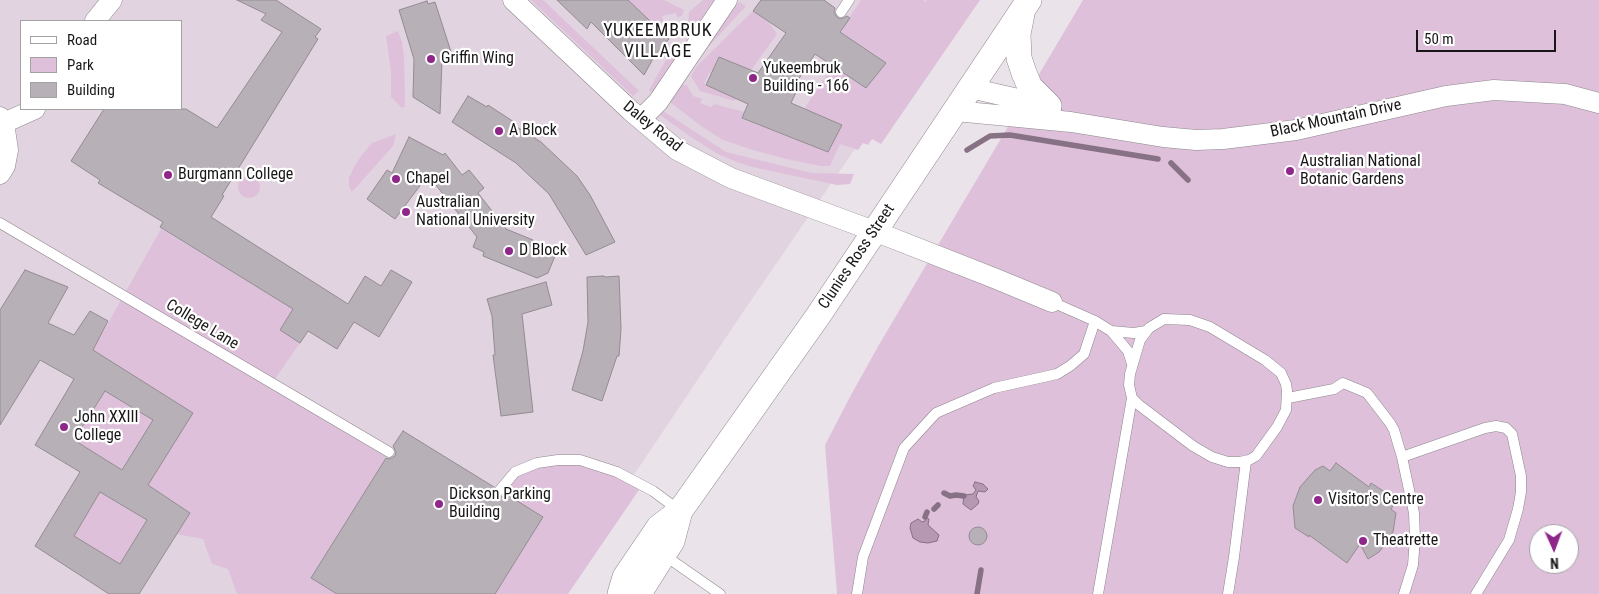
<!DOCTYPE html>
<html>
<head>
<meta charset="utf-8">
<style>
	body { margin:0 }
	#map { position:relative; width:1599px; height:594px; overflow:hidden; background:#eae3e9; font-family:"Roboto Condensed",sans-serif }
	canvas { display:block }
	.legend { position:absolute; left:20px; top:20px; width:162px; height:90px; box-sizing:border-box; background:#fff; border:1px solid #a3a2a3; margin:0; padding:6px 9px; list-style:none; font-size:15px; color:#191618 }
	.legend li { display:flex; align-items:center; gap:10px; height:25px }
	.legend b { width:25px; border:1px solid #a3a2a3 }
	.north { position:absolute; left:1529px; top:524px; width:50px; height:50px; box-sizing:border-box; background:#fff; border:1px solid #a3a2a3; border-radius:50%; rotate:178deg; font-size:14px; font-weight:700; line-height:20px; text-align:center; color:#191618 }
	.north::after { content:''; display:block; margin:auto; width:18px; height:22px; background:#8f268a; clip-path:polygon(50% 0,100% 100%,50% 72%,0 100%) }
	.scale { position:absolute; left:1416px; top:30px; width:140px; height:22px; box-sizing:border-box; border:2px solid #191618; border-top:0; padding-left:6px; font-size:15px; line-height:18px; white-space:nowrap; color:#191618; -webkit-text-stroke:4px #fff; paint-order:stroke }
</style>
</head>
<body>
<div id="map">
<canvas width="1599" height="594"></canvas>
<ul class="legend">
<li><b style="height:6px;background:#fff"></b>Road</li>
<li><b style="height:14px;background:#dec0da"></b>Park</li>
<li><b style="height:14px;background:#b7b1b7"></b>Building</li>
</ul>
<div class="north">N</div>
<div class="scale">50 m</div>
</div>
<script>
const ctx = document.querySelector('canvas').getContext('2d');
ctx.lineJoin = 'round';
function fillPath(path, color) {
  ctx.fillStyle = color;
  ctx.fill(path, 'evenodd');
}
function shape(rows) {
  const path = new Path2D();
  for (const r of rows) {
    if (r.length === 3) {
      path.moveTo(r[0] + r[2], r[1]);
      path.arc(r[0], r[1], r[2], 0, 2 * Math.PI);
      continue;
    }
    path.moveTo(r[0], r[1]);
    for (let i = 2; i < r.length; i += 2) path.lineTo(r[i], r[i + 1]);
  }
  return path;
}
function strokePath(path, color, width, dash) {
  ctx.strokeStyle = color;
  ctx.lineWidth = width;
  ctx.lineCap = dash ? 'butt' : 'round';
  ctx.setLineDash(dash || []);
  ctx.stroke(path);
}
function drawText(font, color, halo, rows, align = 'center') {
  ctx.font = font + ' "Roboto Condensed",sans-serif';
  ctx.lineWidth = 4.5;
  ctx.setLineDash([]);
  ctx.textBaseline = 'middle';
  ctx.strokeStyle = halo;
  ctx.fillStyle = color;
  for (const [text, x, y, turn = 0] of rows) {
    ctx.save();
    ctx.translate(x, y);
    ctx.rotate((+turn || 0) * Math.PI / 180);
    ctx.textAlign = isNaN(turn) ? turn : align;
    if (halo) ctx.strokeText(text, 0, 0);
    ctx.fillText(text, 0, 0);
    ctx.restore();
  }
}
fillPath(shape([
	[0,0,957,0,741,315,554,594,0,594],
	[21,21,181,21,181,109,21,109]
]), '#e1d3df');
fillPath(shape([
	[531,0,543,0,639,91,633,96],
	[628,0,664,0,684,10,682,16,677,17,676,13,662,16,663,21,656,27],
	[703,0,715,0,691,35,688,27,689,12],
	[861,0,923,0,926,2,927,0,980,0,881,144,872,139,868,145,863,143,858,150,840,144,830,166,821,166,787,159,753,150,723,140,701,126,670,102,680,85,687,85,693,96,702,99,700,103,711,107,714,104,745,112,742,119,828,152,842,125,804,109,833,66,866,88,886,63,840,32],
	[1083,0,1599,0,1599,594,837,594,825,445,851,395,880,343],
	[1539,534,1569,534,1569,564,1539,564],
	[739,2,746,6,709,46,707,45],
	[753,11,768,21,777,34,751,70,719,57,711,73,709,73,704,84,736,98,735,101,700,91,691,76,698,65],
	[398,31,402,42,404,57,405,106,402,108,391,97,391,72,386,36],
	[670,53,676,57,653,93,649,90],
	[663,111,726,152,811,173,854,174,850,184,837,185,752,167,737,162,718,154,691,137,660,115],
	[396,134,393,146,352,192,349,186,349,178,354,167,362,155,372,143],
	[249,187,11],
	[161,229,293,309,280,330,300,343,272,383,389,452,311,578,337,594,237,594,228,569,212,564,203,539,177,534,190,513,148,485,193,413,93,350],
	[105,391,153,420,122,470,75,440],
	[558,460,617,472,645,481,568,594,495,594,543,517,500,490,515,472],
	[100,492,147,520,120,564,74,536]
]), '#dec0da');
const water = shape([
	[975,482,983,484,988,489,985,492,978,491,976,497,979,501,978,504,971,510,963,504,964,495,973,494,976,490,973,486,975,482],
	[925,517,929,519,928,525,939,535,937,541,928,543,920,542,913,538,910,528,911,523,918,519,922,522,925,521,925,517]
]);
fillPath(water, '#b698b2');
strokePath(water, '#877184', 1);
strokePath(shape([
	[967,150,990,136,1010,135,1158,159],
	[1171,163,1188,180],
	[944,493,950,496,956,495,964,496],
	[934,509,938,505],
	[925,517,927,512],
	[977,594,981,570]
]), '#877184', 5.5);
const building = shape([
	[237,0,276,0,321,29,315,37,318,39,222,195,224,196,211,217,348,304,365,276,381,286,391,270,412,282,379,337,354,322,337,349,308,331,300,343,280,330,293,309,160,227,163,222,98,183,100,180,71,161,104,109,186,109,217,128,282,32,261,20,266,14,237,0],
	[557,0,628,0,669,39,655,55,644,75,591,22,587,29,557,0],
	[761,0,824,0,835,8,834,12,837,17,841,19,847,16,850,18,840,32,886,63,866,88,815,54,794,86,798,88,791,103,842,125,828,152,742,118,748,104,706,85,719,57,758,73,786,33,753,11,761,0],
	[427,1,428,4,435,2,453,58,442,60,440,114,413,97,414,59,399,10,427,1],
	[468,96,487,107,488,105,514,122,512,124,541,142,577,176,590,195,615,242,586,255,549,194,516,163,452,122,468,96],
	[409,137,443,155,445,153,462,175,469,170,484,188,478,193,506,229,533,240,530,246,555,256,548,273,537,278,483,256,484,252,473,247,477,237,428,175,395,219,367,199,387,170,392,173,409,137],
	[25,270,68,287,48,323,74,335,90,311,108,321,93,350,193,413,148,485,190,513,139,594,109,594,35,546,80,472,35,445,74,379,40,360,0,425,0,310,25,270],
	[105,391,153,420,122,470,74,440,105,391],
	[100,492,147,520,120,564,74,536,100,492],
	[603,276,606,277,619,276,621,329,619,356,617,356,602,401,572,390,583,351,588,322,587,277,603,276],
	[546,282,552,305,522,314,533,412,501,416,493,355,495,355,492,316,487,299,546,282],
	[403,431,494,487,493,492,496,496,502,497,506,494,543,517,495,594,337,594,311,578,386,458,389,459,395,456,396,452,393,446,403,431],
	[1336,463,1369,487,1371,483,1397,500,1391,509,1396,513,1393,532,1387,542,1379,552,1368,559,1360,544,1347,563,1309,535,1309,537,1295,528,1293,506,1300,487,1315,470,1323,466,1330,471,1336,463],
	[978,536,9]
]);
fillPath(building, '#b7b1b7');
strokePath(building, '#938c92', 1);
const service = shape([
	[841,12,849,0],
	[0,223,389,452],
	[1052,302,1095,321,1111,331,1128,351,1132,364],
	[1164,319,1190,320,1210,327,1265,360,1281,373,1286,384,1287,391,1286,410,1277,427,1256,456,1249,460,1240,462,1228,462,1212,457,1193,446,1139,405,1132,398,1129,385,1130,374,1140,340,1149,328,1164,319],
	[1111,331,1134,333,1146,331],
	[1288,398,1334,389,1343,383,1367,393,1390,423,1394,430,1402,457,1414,513,1415,538,1413,565,1404,594],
	[1402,457,1485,428,1496,426,1506,428,1512,434,1521,476,1521,492,1518,509,1509,540,1476,594],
	[500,490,515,472,537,463,558,460,580,460,617,472,653,491,680,511],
	[664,555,720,594],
	[857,594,863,557,904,448,936,413,994,388,1057,374,1070,366,1084,354,1095,321],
	[1098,594,1132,398],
	[1228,594,1234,557,1246,461]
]);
const minor = shape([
	[513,0,631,111,677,150,731,178,874,231,994,278,1052,302],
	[95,21,112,0],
	[970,88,1049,106,1051,108],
	[955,111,1071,122,1163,137,1196,140,1223,139,1296,130,1446,96,1494,90,1565,94,1599,103],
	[0,117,4,123,8,150,5,166,0,174],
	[641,119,658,102,727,0],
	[4,123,35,109]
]);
const tertiary = shape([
	[1022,14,1018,34,1019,58,1024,73,1030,87,1049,106],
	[620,594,625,577,659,527,680,511,818,316,1029,0],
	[633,594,643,587,672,541,680,511]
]);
strokePath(service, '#8e878d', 11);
strokePath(minor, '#8e878d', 21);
strokePath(tertiary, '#8e878d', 26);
strokePath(service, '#fff', 10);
strokePath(minor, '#fff', 20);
strokePath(tertiary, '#fff', 25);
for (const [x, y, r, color] of [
	[431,59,5,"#8f268a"],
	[753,78,5,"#8f268a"],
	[499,131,5,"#8f268a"],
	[1290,171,5,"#8f268a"],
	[168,175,5,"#8f268a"],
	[396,179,5,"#8f268a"],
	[406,212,5,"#8f268a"],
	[509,251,5,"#8f268a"],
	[64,427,5,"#8f268a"],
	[1318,500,5,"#8f268a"],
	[439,504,5,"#8f268a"],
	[1363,541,5,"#8f268a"]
]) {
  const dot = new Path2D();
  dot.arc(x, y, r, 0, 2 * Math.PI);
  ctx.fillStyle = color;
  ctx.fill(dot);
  strokePath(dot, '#fff', 2);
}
drawText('16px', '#191618', '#fff', [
	["Griffin Wing",441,59],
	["Yukeembruk",763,69],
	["Building - 166",763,87],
	["A Block",509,131],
	["Australian National",1300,162],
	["Botanic Gardens",1300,180],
	["Burgmann College",178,175],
	["Chapel",406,179],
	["Australian",416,203],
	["National University",416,221],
	["D Block",519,251],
	["John XXIII",74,418],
	["College",74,436],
	["Dickson Parking",449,495],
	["Building",449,513],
	["Visitor's Centre",1328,500],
	["Theatrette",1373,541]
], 'left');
drawText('16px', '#191618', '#fff', [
	["Black Mountain Drive",1336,119,-12],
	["Daley Road",652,127,39],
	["Clunies Ross Street",857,257,-56],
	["College Lane",202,325,31]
]);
ctx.letterSpacing = '1px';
drawText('18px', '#191618', '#fff', [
	["YUKEEMBRUK",658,31],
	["VILLAGE",658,52]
]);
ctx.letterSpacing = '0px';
</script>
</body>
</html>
